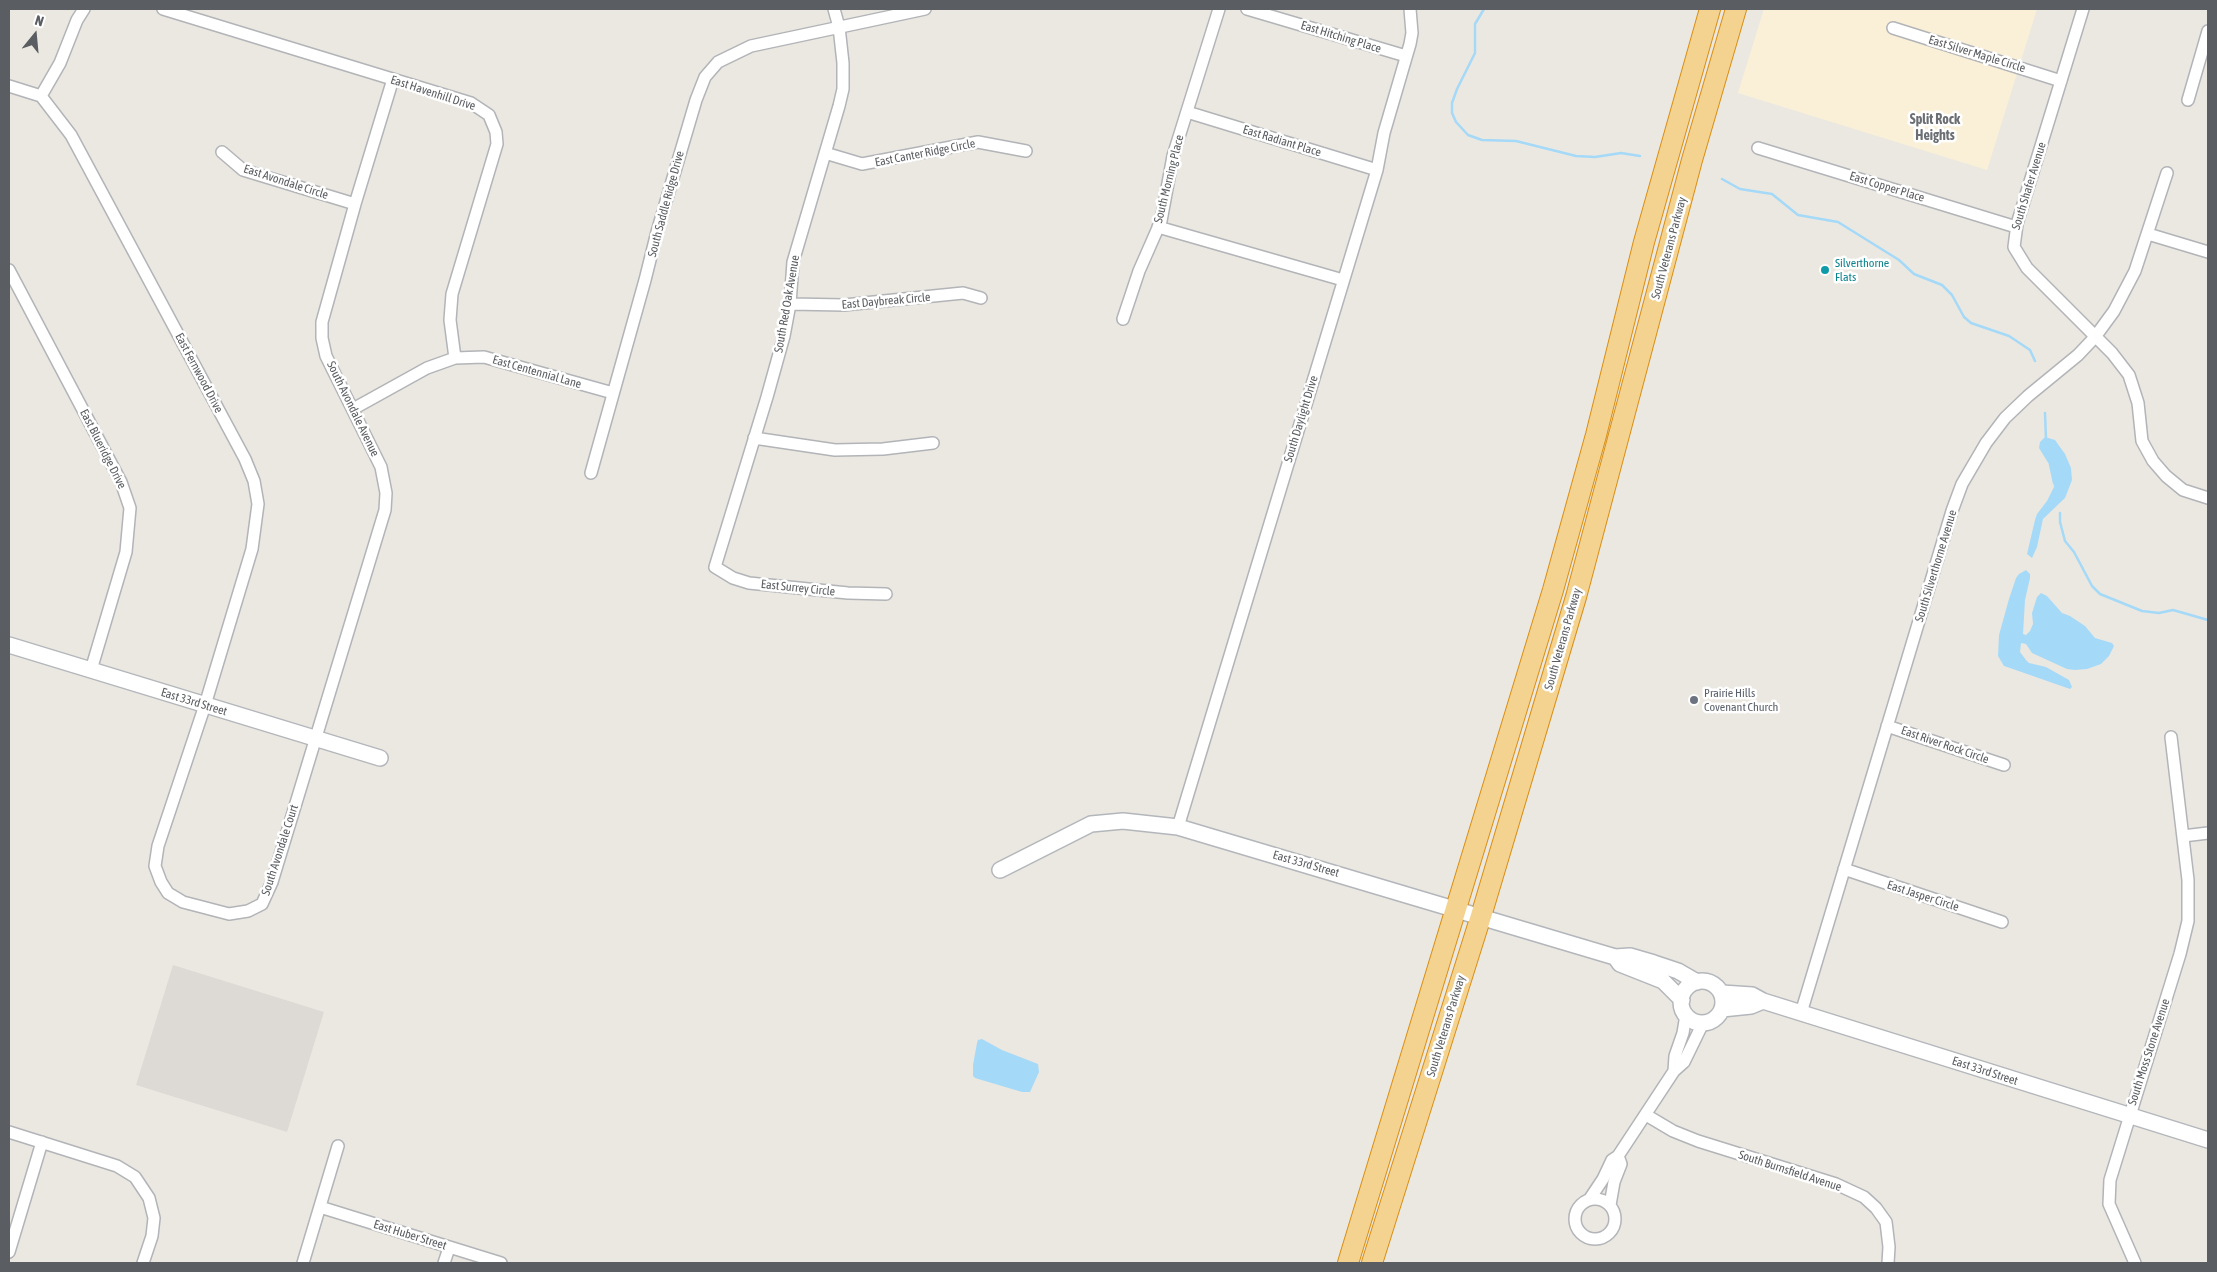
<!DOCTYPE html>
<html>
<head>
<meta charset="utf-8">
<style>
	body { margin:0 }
	#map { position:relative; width:2217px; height:1272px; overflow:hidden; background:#ebe8e1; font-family:"Asap Condensed",sans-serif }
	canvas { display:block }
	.frame { position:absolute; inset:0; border:10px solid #5a5d61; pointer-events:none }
	.north { position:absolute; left:10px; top:10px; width:50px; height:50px; -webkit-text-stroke:4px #fff; paint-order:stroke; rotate:17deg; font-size:14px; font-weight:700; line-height:20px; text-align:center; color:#5a5d61 }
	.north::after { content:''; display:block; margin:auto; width:18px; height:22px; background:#5a5d61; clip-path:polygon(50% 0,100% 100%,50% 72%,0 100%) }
</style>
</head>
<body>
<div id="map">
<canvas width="2217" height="1272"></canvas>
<div class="frame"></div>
<div class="north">N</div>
</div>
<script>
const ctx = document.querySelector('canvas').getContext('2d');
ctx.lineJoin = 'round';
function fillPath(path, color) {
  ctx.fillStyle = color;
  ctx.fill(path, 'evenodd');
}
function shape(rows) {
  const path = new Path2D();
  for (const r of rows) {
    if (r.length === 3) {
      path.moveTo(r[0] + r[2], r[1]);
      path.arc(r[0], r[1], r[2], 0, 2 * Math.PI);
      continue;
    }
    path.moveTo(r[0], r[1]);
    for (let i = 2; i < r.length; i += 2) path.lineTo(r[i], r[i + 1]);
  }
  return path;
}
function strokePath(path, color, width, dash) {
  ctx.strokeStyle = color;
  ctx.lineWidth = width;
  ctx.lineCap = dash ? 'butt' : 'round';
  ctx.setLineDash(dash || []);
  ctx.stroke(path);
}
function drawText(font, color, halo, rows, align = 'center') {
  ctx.font = font + ' "Asap Condensed",sans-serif';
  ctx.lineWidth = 5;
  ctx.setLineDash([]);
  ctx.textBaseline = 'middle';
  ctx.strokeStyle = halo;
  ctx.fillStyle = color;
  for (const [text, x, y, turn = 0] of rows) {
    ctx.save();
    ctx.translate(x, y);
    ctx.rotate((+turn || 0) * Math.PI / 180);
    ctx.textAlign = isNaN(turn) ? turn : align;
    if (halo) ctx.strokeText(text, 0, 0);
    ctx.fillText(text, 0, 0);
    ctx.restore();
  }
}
fillPath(shape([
	[1764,9,2037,9,1987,170,1738,93]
]), '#faf0d7');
fillPath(shape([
	[173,965,324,1012,287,1132,136,1085]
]), '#dddad6');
fillPath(shape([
	[2045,437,2055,440,2065,454,2071,468,2072,480,2065,498,2043,519,2037,547,2032,558,2027,554,2035,520,2037,514,2047,501,2054,487,2052,469,2039,448,2040,442],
	[2026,570,2030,574,2030,578,2025,600,2023,634,2026,635,2030,631,2033,624,2032,613,2037,597,2041,593,2047,596,2062,613,2070,616,2085,626,2095,638,2112,643,2114,646,2109,656,2101,664,2087,669,2075,670,2067,669,2032,653,2026,644,2021,643,2020,652,2026,660,2029,663,2046,667,2069,680,2072,687,2070,689,2010,668,2004,666,1998,656,1999,635,2009,599,2016,578,2019,574],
	[982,1039,1002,1050,1038,1064,1039,1072,1030,1092,1022,1092,975,1078,973,1076,973,1065,977,1043,978,1040]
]), '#a5d9f8');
strokePath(shape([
	[1484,9,1475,24,1475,53,1457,89,1452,103,1452,113,1456,122,1468,135,1482,140,1516,141,1576,156,1595,157,1621,153,1640,156],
	[1722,179,1740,189,1772,194,1798,215,1838,222,1899,260,1914,274,1942,285,1952,295,1964,317,1971,323,2009,336,2030,350,2035,361],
	[2045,413,2046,439],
	[2050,464,2054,483],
	[2060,513,2060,522,2065,541,2074,552,2092,586,2100,594,2142,611,2159,613,2173,610,2208,620]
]), '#a5d9f8', 2.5);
const street = shape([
	[163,9,471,103,489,115,496,132,497,144,452,294,450,320,455,358],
	[834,9,839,27,843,63,843,89,839,106,793,262,790,304,784,336,767,397,715,567,733,578,749,583,848,593,886,594],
	[1247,9,1406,56],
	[2083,9,2017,224,2014,247,2027,268,2112,353,2129,375,2138,403,2142,441,2153,461,2166,476,2183,490,2208,498],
	[1893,28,2061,81],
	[9,86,41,96,71,135,245,459,254,481,258,504,252,549,205,705,158,846,155,866,161,882,168,893,183,902,229,914,248,911,262,904,272,882,385,510,386,493,381,467,326,356,322,338,322,322,355,204,393,79],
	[41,96,60,63,77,20,84,9],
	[2188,100,2208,31],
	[1187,112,1377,170],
	[1758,148,2016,227],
	[222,152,243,170,355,204],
	[825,153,862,164,978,142,1026,151],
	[1158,227,1343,280],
	[2148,234,2208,252],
	[9,270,121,482,130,508,126,552,91,670],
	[790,304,844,305,963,293,981,298],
	[1123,319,1139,271,1161,221,1173,156,1219,9],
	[353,409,427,368,455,358,484,357,613,393],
	[754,438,835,450,883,449,933,443],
	[591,473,645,280,657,232,696,100,705,77,718,62,751,46,925,9],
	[1887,726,2004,765],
	[1178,827,1377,170,1384,133,1410,44,1412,33,1410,9],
	[2183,836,2208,833],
	[1844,869,2002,922],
	[1801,1013,1952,511,1962,484,1986,443,2005,418,2028,396,2078,355,2095,337,2114,311,2135,271,2167,173],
	[1674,1071,1675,1056,1683,1033,1686,1015],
	[1646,1115,1673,1131,1698,1141,1836,1184,1864,1197,1876,1208,1886,1222,1889,1247,1888,1263],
	[9,1132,117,1166,135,1177,149,1198,154,1218,152,1236,143,1263],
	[1595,1219,20],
	[1589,1200,1603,1179,1612,1160,1618,1156,1674,1071,1684,1062,1703,1023],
	[1610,1205,1614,1182,1621,1164,1618,1156],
	[320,1207,501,1263],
	[9,1252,42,1142],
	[303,1263,338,1146],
	[444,1263,449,1248],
	[2135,1263,2109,1204,2110,1180,2180,954,2188,921,2188,880,2171,737]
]);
const secondary = shape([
	[9,645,380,758],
	[1000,870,1091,824,1123,821,1178,827,1615,957,1630,956,1654,963,1678,971,1697,982],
	[1615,957,1620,964,1663,981,1682,1000],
	[1702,1002,21],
	[1722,993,1752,995,1763,1001,2208,1140],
	[1722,1009,1751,1006,1763,1001]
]);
const highway = shape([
	[1348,1263,1553,590,1596,435,1644,242,1710,9],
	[1372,1263,1481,916,1576,597,1692,160,1736,9]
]);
strokePath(street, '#b2b4b8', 14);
strokePath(secondary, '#b3b6bb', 18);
strokePath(highway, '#db8e12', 22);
strokePath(street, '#fff', 11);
strokePath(secondary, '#fff', 15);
strokePath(highway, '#f4d390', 20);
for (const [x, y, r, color] of [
	[1825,270,5,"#0f9aa8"],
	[1694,700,5,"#6b7280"]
]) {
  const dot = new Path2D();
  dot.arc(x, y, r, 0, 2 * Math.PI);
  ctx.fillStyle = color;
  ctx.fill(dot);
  strokePath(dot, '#fff', 2);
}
drawText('12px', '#5a5d61', '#fff', [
	["East Hitching Place",1341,37,17],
	["East Silver Maple Circle",1977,54,17],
	["East Havenhill Drive",433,93,18],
	["East Radiant Place",1282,141,17],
	["East Canter Ridge Circle",925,153,-11],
	["South Morning Place",1169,179,-76],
	["East Avondale Circle",286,182,18],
	["South Shafer Avenue",2029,186,-73],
	["East Copper Place",1887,187,17],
	["South Saddle Ridge Drive",666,204,-75],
	["South Veterans Parkway",1669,248,-75],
	["East Daybreak Circle",886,301,-5],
	["South Red Oak Avenue",787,304,-80],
	["East Centennial Lane",537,372,16],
	["East Fernwood Drive",199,373,62],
	["South Avondale Avenue",353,409,64],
	["South Daylight Drive",1301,419,-73],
	["East Blueridge Drive",103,449,63],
	["South Silverthorne Avenue",1936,566,-73],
	["East Surrey Circle",798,588,6],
	["South Veterans Parkway",1563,639,-74],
	["East 33rd Street",194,702,17],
	["East River Rock Circle",1945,745,19],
	["South Avondale Court",280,850,-72],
	["East 33rd Street",1306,864,16],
	["East Jasper Circle",1923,896,18],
	["South Veterans Parkway",1446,1026,-73],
	["South Moss Stone Avenue",2149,1052,-72],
	["East 33rd Street",1985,1071,18],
	["South Burnsfield Avenue",1790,1171,18],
	["East Huber Street",410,1235,17]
]);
drawText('12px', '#0d838f', '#fff', [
	["Silverthorne",1835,263],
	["Flats",1835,277]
], 'left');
drawText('12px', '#5b616d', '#fff', [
	["Prairie Hills",1704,693],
	["Covenant Church",1704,707]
], 'left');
drawText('bold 14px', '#6b6f73', '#fff', [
	["Split Rock",1935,120],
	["Heights",1935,136]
]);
</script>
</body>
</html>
